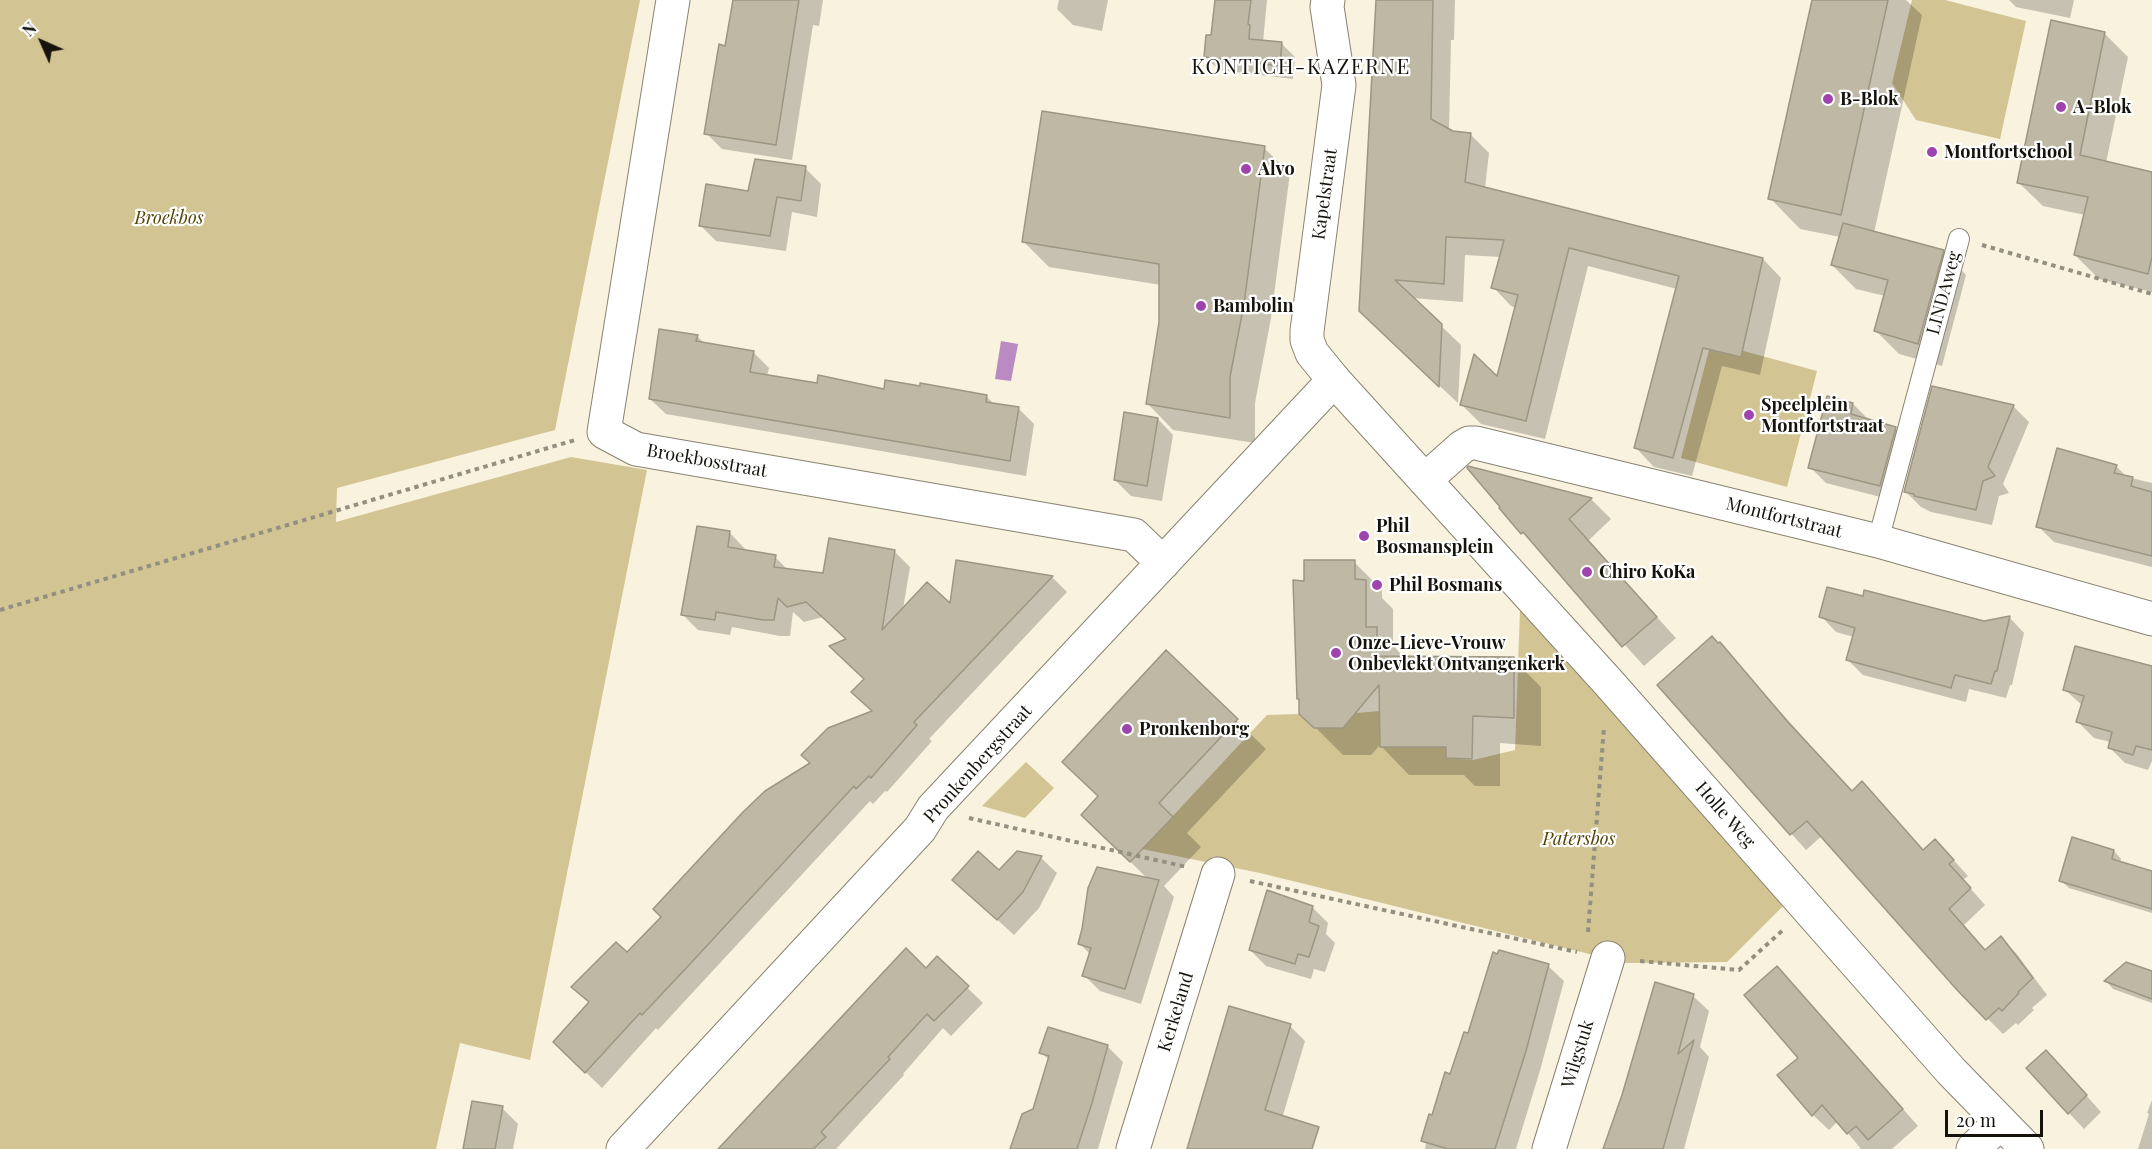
<!DOCTYPE html>
<html>
<head>
<meta charset="utf-8">
<style>
	body { margin:0 }
	#map { position:relative; width:2152px; height:1149px; overflow:hidden; background:#f8f2de; font-family:"Playfair Display",serif }
	canvas { display:block }
	.north { position:absolute; left:12px; top:12px; width:60px; height:60px; -webkit-text-stroke:4px #fff; paint-order:stroke; rotate:315deg; font-size:16px; font-weight:700; line-height:24px; text-align:center; color:#15130c }
	.north::after { content:''; display:block; margin:auto; width:21px; height:27px; background:#15130c; clip-path:polygon(50% 0,100% 100%,50% 72%,0 100%) }
	.scale { position:absolute; left:1945px; top:1110px; width:98px; height:27px; box-sizing:border-box; border:3px solid #15130c; border-top:0; padding-left:8px; font-size:18px; line-height:21px; white-space:nowrap; color:#15130c; -webkit-text-stroke:4px #fff; paint-order:stroke }
</style>
</head>
<body>
<div id="map">
<canvas width="2152" height="1149"></canvas>
<div class="north">N</div>
<div class="scale">20 m</div>
</div>
<script>
const ctx = document.querySelector('canvas').getContext('2d');
ctx.lineJoin = 'round';
function fillPath(path, color) {
  ctx.fillStyle = color;
  ctx.fill(path, 'evenodd');
}
function shape(rows) {
  const path = new Path2D();
  for (const r of rows) {
    path.moveTo(r[0], r[1]);
    for (let i = 2; i < r.length; i += 2) path.lineTo(r[i], r[i + 1]);
  }
  return path;
}
function strokePath(path, color, width, dash) {
  ctx.strokeStyle = color;
  ctx.lineWidth = width;
  ctx.lineCap = dash ? 'butt' : 'round';
  ctx.setLineDash(dash || []);
  ctx.stroke(path);
}
function drawText(font, color, halo, rows, align = 'center') {
  ctx.font = font + ' "Playfair Display",serif';
  ctx.lineWidth = 4.5;
  ctx.setLineDash([]);
  ctx.textBaseline = 'middle';
  ctx.strokeStyle = halo;
  ctx.fillStyle = color;
  for (const [text, x, y, turn = 0] of rows) {
    ctx.save();
    ctx.translate(x, y);
    ctx.rotate((+turn || 0) * Math.PI / 180);
    ctx.textAlign = isNaN(turn) ? turn : align;
    if (halo) ctx.strokeText(text, 0, 0);
    ctx.fillText(text, 0, 0);
    ctx.restore();
  }
}
fillPath(shape([
	[0,0,640,0,555,430,337,488,336,522,571,457,647,470,530,1060,460,1043,436,1149,0,1149],
	[1912,0,1945,0,2026,21,2000,139,1916,120,1892,83],
	[1711,342,1817,371,1787,487,1681,458],
	[1520,610,1785,904,1727,962,1626,963,1260,873,1142,849,1267,715,1299,714,1343,728,1356,713,1380,711,1380,747,1407,747,1407,718,1446,718,1446,758,1473,760,1515,750],
	[1026,762,1054,788,1025,818,982,806]
]), '#d3c493');
fillPath(shape([
	[1001,341,1018,344,1011,381,995,379]
]), '#ba8ac2');
fillPath(shape([
	[735,0,823,0,819,26,813,25,792,160,722,149,706,133,726,47],
	[1059,0,1108,0,1102,31,1073,25,1057,9],
	[1217,0,1267,0,1263,42,1281,43,1295,57,1293,79,1219,70,1205,57,1212,37],
	[1378,0,1455,0,1454,40,1451,40,1449,131,1471,135,1489,153,1485,188,1763,259,1781,278,1760,375,1722,366,1692,476,1654,467,1636,448,1677,289,1588,266,1545,439,1481,424,1462,405,1498,378,1516,308,1511,306,1493,287,1501,257,1465,255,1463,302,1412,298,1461,345,1458,403,1380,330],
	[1814,0,1906,0,1922,15,1874,233,1943,251,1966,275,1942,366,1899,354,1875,330,1885,296,1856,289,1832,265,1840,237,1800,229,1770,198],
	[2009,0,2074,0,2070,18,2016,7],
	[2104,33,2128,57,2106,163,2152,174,2152,292,2099,279,2075,255,2085,215,2043,206,2019,183],
	[1264,148,1290,173,1271,318,1255,403,1255,443,1173,430,1148,404,1161,322,1161,285,1049,267,1023,241],
	[805,168,821,184,817,217,792,212,786,251,716,241,700,225,749,193],
	[697,336,705,344,753,352,769,368,767,376,818,385,986,396,995,405,1018,408,1034,424,1026,476,666,414,650,399],
	[1933,388,2014,407,2029,422,2003,484,2009,493,1999,496,1992,525,1931,512,1921,507,1905,491],
	[1853,404,1869,420,1895,428,1911,444,1896,501,1826,483,1810,467],
	[1158,419,1173,435,1162,501,1131,496,1115,480],
	[2116,466,2127,477,2152,483,2152,567,2054,542,2038,526],
	[1591,499,1611,519,1588,541,1676,638,1644,666,1501,508],
	[730,533,745,549,745,551,775,557,788,570,824,575,894,551,910,567,903,609,951,606,1052,577,1067,592,929,739,932,741,887,792,885,791,873,804,870,801,658,1030,656,1028,602,1088,570,1057,590,1004,573,987,627,955,812,764,874,712,866,679,848,640,823,617,804,622,793,612,790,636,780,636,732,627,730,635,698,630,682,614],
	[1354,562,1382,590,1382,598,1393,609,1393,645,1404,658,1513,659,1541,687,1541,746,1500,743,1500,786,1475,786,1464,775,1409,775,1380,745,1371,755,1343,755,1301,713,1305,583],
	[1821,616,1984,623,2010,618,2024,633,2012,685,2010,685,2006,698,1969,689,1966,702,1863,675,1848,660,1854,637,1836,632],
	[1720,644,1852,792,1924,851,1950,856,1968,876,1963,880,1985,905,1964,925,1986,951,2001,938,2016,953,2047,995,2032,1008,2034,1010,2018,1025,2016,1023,2003,1034,1959,990,1823,835,1806,850,1659,686],
	[1166,653,1266,749,1187,833,1201,847,1164,886,1174,897,1141,1004,1100,991,1084,975,1090,954,1080,944,1149,880,1112,844,1099,797],
	[2152,666,2152,761,2148,770,2125,763,2109,747,2111,742,2094,738,2078,722,2083,706,2065,690],
	[2114,851,2121,859,2120,863,2152,872,2152,913,2069,888,2061,881],
	[1018,853,1041,858,1057,873,1039,908,1014,935,954,880,999,872],
	[1312,907,1328,923,1326,934,1335,943,1325,972,1314,969,1311,979,1266,966,1250,950],
	[937,958,983,1003,951,1036,943,1028,903,1074,904,1075,836,1149,721,1149,926,970],
	[1548,966,1564,981,1541,1067,1516,1149,1425,1149,1426,1144,1422,1140,1469,1035],
	[2152,972,2152,1003,2113,989,2106,981],
	[1793,984,1918,1126,1892,1149,1861,1149,1838,1121,1829,1130,1813,1115,1800,1058],
	[1693,996,1709,1011,1700,1047,1709,1057,1684,1149,1604,1149,1623,1096],
	[1290,1026,1305,1041,1273,1149,1187,1149],
	[1107,1046,1123,1062,1098,1149,1011,1149,1034,1111,1049,1060,1041,1052],
	[2062,1068,2101,1112,2084,1129,2069,1113],
	[2152,1100,2152,1149,2138,1149,2149,1114,2147,1113],
	[502,1108,518,1124,513,1149,465,1149]
]), '#0003');
const building = shape([
	[733,0,799,0,776,145,704,134,719,44,725,46,733,0],
	[1215,0,1251,0,1248,24,1250,25,1249,39,1282,42,1280,66,1204,57,1206,35,1211,35,1215,0],
	[1376,0,1433,0,1431,119,1453,131,1471,133,1465,182,1763,258,1741,357,1703,348,1673,458,1634,448,1679,276,1569,248,1526,421,1460,405,1474,354,1497,376,1518,295,1491,288,1504,240,1446,237,1444,284,1395,280,1442,324,1439,387,1359,311,1376,0],
	[1812,0,1888,0,1841,215,1768,199,1812,0],
	[2051,20,2105,32,2080,155,2152,172,2152,257,2148,274,2074,255,2088,197,2017,183,2051,20],
	[1042,111,1265,146,1244,304,1230,377,1230,418,1146,404,1159,322,1159,264,1022,242,1042,111],
	[755,159,806,166,801,201,777,197,770,236,699,226,706,184,748,191,755,159],
	[1843,223,1944,250,1918,344,1874,331,1888,280,1831,265,1843,223],
	[659,329,698,335,696,341,754,351,750,372,817,383,818,375,884,389,885,380,920,386,920,383,987,395,986,402,1019,407,1010,461,649,399,659,329],
	[1932,386,2014,405,1988,467,1995,476,1983,481,1976,510,1914,496,1914,494,1904,492,1932,386],
	[1827,396,1853,403,1851,414,1896,427,1880,486,1808,468,1827,396],
	[1124,412,1158,418,1147,486,1114,480,1124,412],
	[2057,448,2117,465,2114,473,2133,477,2131,486,2152,492,2152,556,2036,527,2057,448],
	[1468,466,1592,498,1569,519,1657,617,1622,647,1523,532,1521,534,1499,508,1500,507,1467,468,1468,466],
	[697,526,730,531,728,547,776,555,774,567,823,573,829,538,895,550,882,630,927,582,950,603,956,560,1053,576,914,722,917,725,871,778,869,776,856,789,854,786,691,963,642,1015,640,1013,585,1073,553,1042,589,1002,571,987,616,942,627,952,661,917,653,909,743,812,765,791,810,763,801,755,828,728,872,711,851,692,864,679,829,646,846,639,806,602,787,607,778,598,774,620,763,620,716,612,715,620,681,615,697,526],
	[1304,560,1355,560,1355,579,1366,580,1366,627,1377,627,1377,656,1514,657,1514,718,1473,716,1472,759,1446,758,1446,747,1380,747,1379,685,1343,728,1314,728,1299,714,1299,699,1297,699,1293,580,1304,581,1304,560],
	[1827,587,1863,596,1864,590,1984,621,2010,616,1997,671,1995,671,1991,684,1955,675,1951,688,1846,660,1855,628,1819,617,1827,587],
	[1712,636,1718,643,1720,642,1787,721,1852,791,1862,781,1923,850,1935,839,1954,860,1949,864,1971,888,1949,909,1985,950,2001,936,2033,978,2018,992,2019,993,2002,1011,1999,1008,1986,1020,1958,991,1807,821,1790,835,1657,685,1712,636],
	[2075,646,2152,666,2152,750,2136,746,2133,755,2108,748,2112,732,2076,722,2084,696,2063,690,2075,646],
	[1166,650,1238,719,1159,803,1173,817,1130,862,1081,815,1098,796,1062,762,1166,650],
	[2072,837,2114,850,2112,859,2152,871,2152,909,2059,881,2072,837],
	[978,851,999,870,1017,851,1042,856,1023,892,997,920,952,880,978,851],
	[1097,867,1159,880,1125,989,1082,976,1091,948,1078,944,1082,929,1088,888,1097,867],
	[1267,890,1313,906,1309,922,1319,926,1309,957,1298,954,1295,964,1249,950,1267,890],
	[906,948,926,968,937,956,969,986,934,1021,927,1014,888,1057,890,1059,821,1132,826,1137,813,1149,718,1149,906,948],
	[1499,950,1549,964,1526,1051,1495,1149,1448,1149,1421,1141,1429,1114,1432,1115,1445,1072,1450,1074,1464,1032,1468,1033,1493,952,1497,954,1499,950],
	[2126,962,2152,971,2152,999,2104,981,2126,962],
	[1777,966,1903,1109,1868,1140,1856,1126,1847,1134,1822,1105,1812,1116,1777,1075,1798,1058,1744,995,1777,966],
	[1655,982,1694,994,1678,1054,1694,1040,1663,1149,1603,1149,1622,1095,1655,982],
	[1229,1006,1291,1024,1265,1110,1319,1127,1312,1149,1187,1149,1229,1006],
	[1048,1027,1108,1045,1092,1103,1077,1149,1010,1149,1022,1114,1033,1109,1049,1056,1039,1053,1048,1027],
	[2046,1050,2087,1095,2068,1114,2026,1068,2046,1050],
	[472,1101,503,1106,495,1149,463,1149,472,1101]
]);
fillPath(building, '#beb8a4');
strokePath(building, '#9c9683', 1.5);
const lane = shape([
	[1878,541,1959,239]
]);
const street = shape([
	[673,0,604,432,636,449,1134,535,1163,563],
	[1425,480,1462,447,1469,443,1476,443,1878,541,2152,619],
	[623,1149,920,829,933,808,1334,380],
	[1133,1149,1218,874],
	[1549,1149,1608,958],
	[1973,1149,2000,1123]
]);
const secondary = shape([
	[1328,0,1327,7,1339,85,1307,331,1307,340,1312,353,1334,380,1608,682,1951,1071,2027,1149]
]);
strokePath(lane, '#898371', 22);
strokePath(street, '#898371', 35);
strokePath(secondary, '#898371', 35);
strokePath(shape([
	[1982,245,2152,294],
	[0,610,575,440],
	[969,818,1187,867],
	[1250,881,1577,952],
	[1588,932,1604,727],
	[1640,961,1739,970,1784,929]
]), '#949081', 4, [4.5, 4.5]);
strokePath(lane, '#fff', 20);
strokePath(street, '#fff', 33);
strokePath(secondary, '#fff', 33);
for (const [x, y, r, color] of [
	[1828,99,6,"#9f44ae"],
	[2061,107,6,"#9f44ae"],
	[1932,152,6,"#9f44ae"],
	[1246,169,6,"#9f44ae"],
	[1201,306,6,"#9f44ae"],
	[1749,415,6,"#9f44ae"],
	[1364,536,6,"#9f44ae"],
	[1587,572,6,"#9f44ae"],
	[1377,585,6,"#9f44ae"],
	[1336,653,6,"#9f44ae"],
	[1127,729,6,"#9f44ae"]
]) {
  const dot = new Path2D();
  dot.arc(x, y, r, 0, 2 * Math.PI);
  ctx.fillStyle = color;
  ctx.fill(dot);
  strokePath(dot, '#fff', 2);
}
drawText('bold 18px', '#15130c', '#fff', [
	["B-Blok",1840,99],
	["A-Blok",2073,107],
	["Montfortschool",1944,152],
	["Alvo",1258,169],
	["Bambolin",1213,306],
	["Speelplein",1761,405],
	["Montfortstraat",1761,426],
	["Phil",1376,526],
	["Bosmansplein",1376,547],
	["Chiro KoKa",1599,572],
	["Phil Bosmans",1389,585],
	["Onze-Lieve-Vrouw",1348,643],
	["Onbevlekt Ontvangenkerk",1348,664],
	["Pronkenborg",1139,729]
], 'left');
drawText('18px', '#15130c', '#fff', [
	["Kapelstraat",1325,194,-82],
	["LINDAweg",1944,293,-75],
	["Broekbosstraat",707,461,10],
	["Montfortstraat",1784,518,14],
	["Pronkenbergstraat",978,764,-48],
	["Holle Weg",1725,815,49],
	["Kerkeland",1176,1012,-73],
	["Wilgstuk",1578,1054,-73]
]);
drawText('italic 18px', '#544407', '#fff', [
	["Broekbos",169,218],
	["Patersbos",1579,839]
]);
ctx.letterSpacing = '1.5px';
drawText('21px', '#15130c', '#fff', [
	["KONTICH-KAZERNE",1301,67]
]);
ctx.letterSpacing = '0px';
</script>
</body>
</html>
